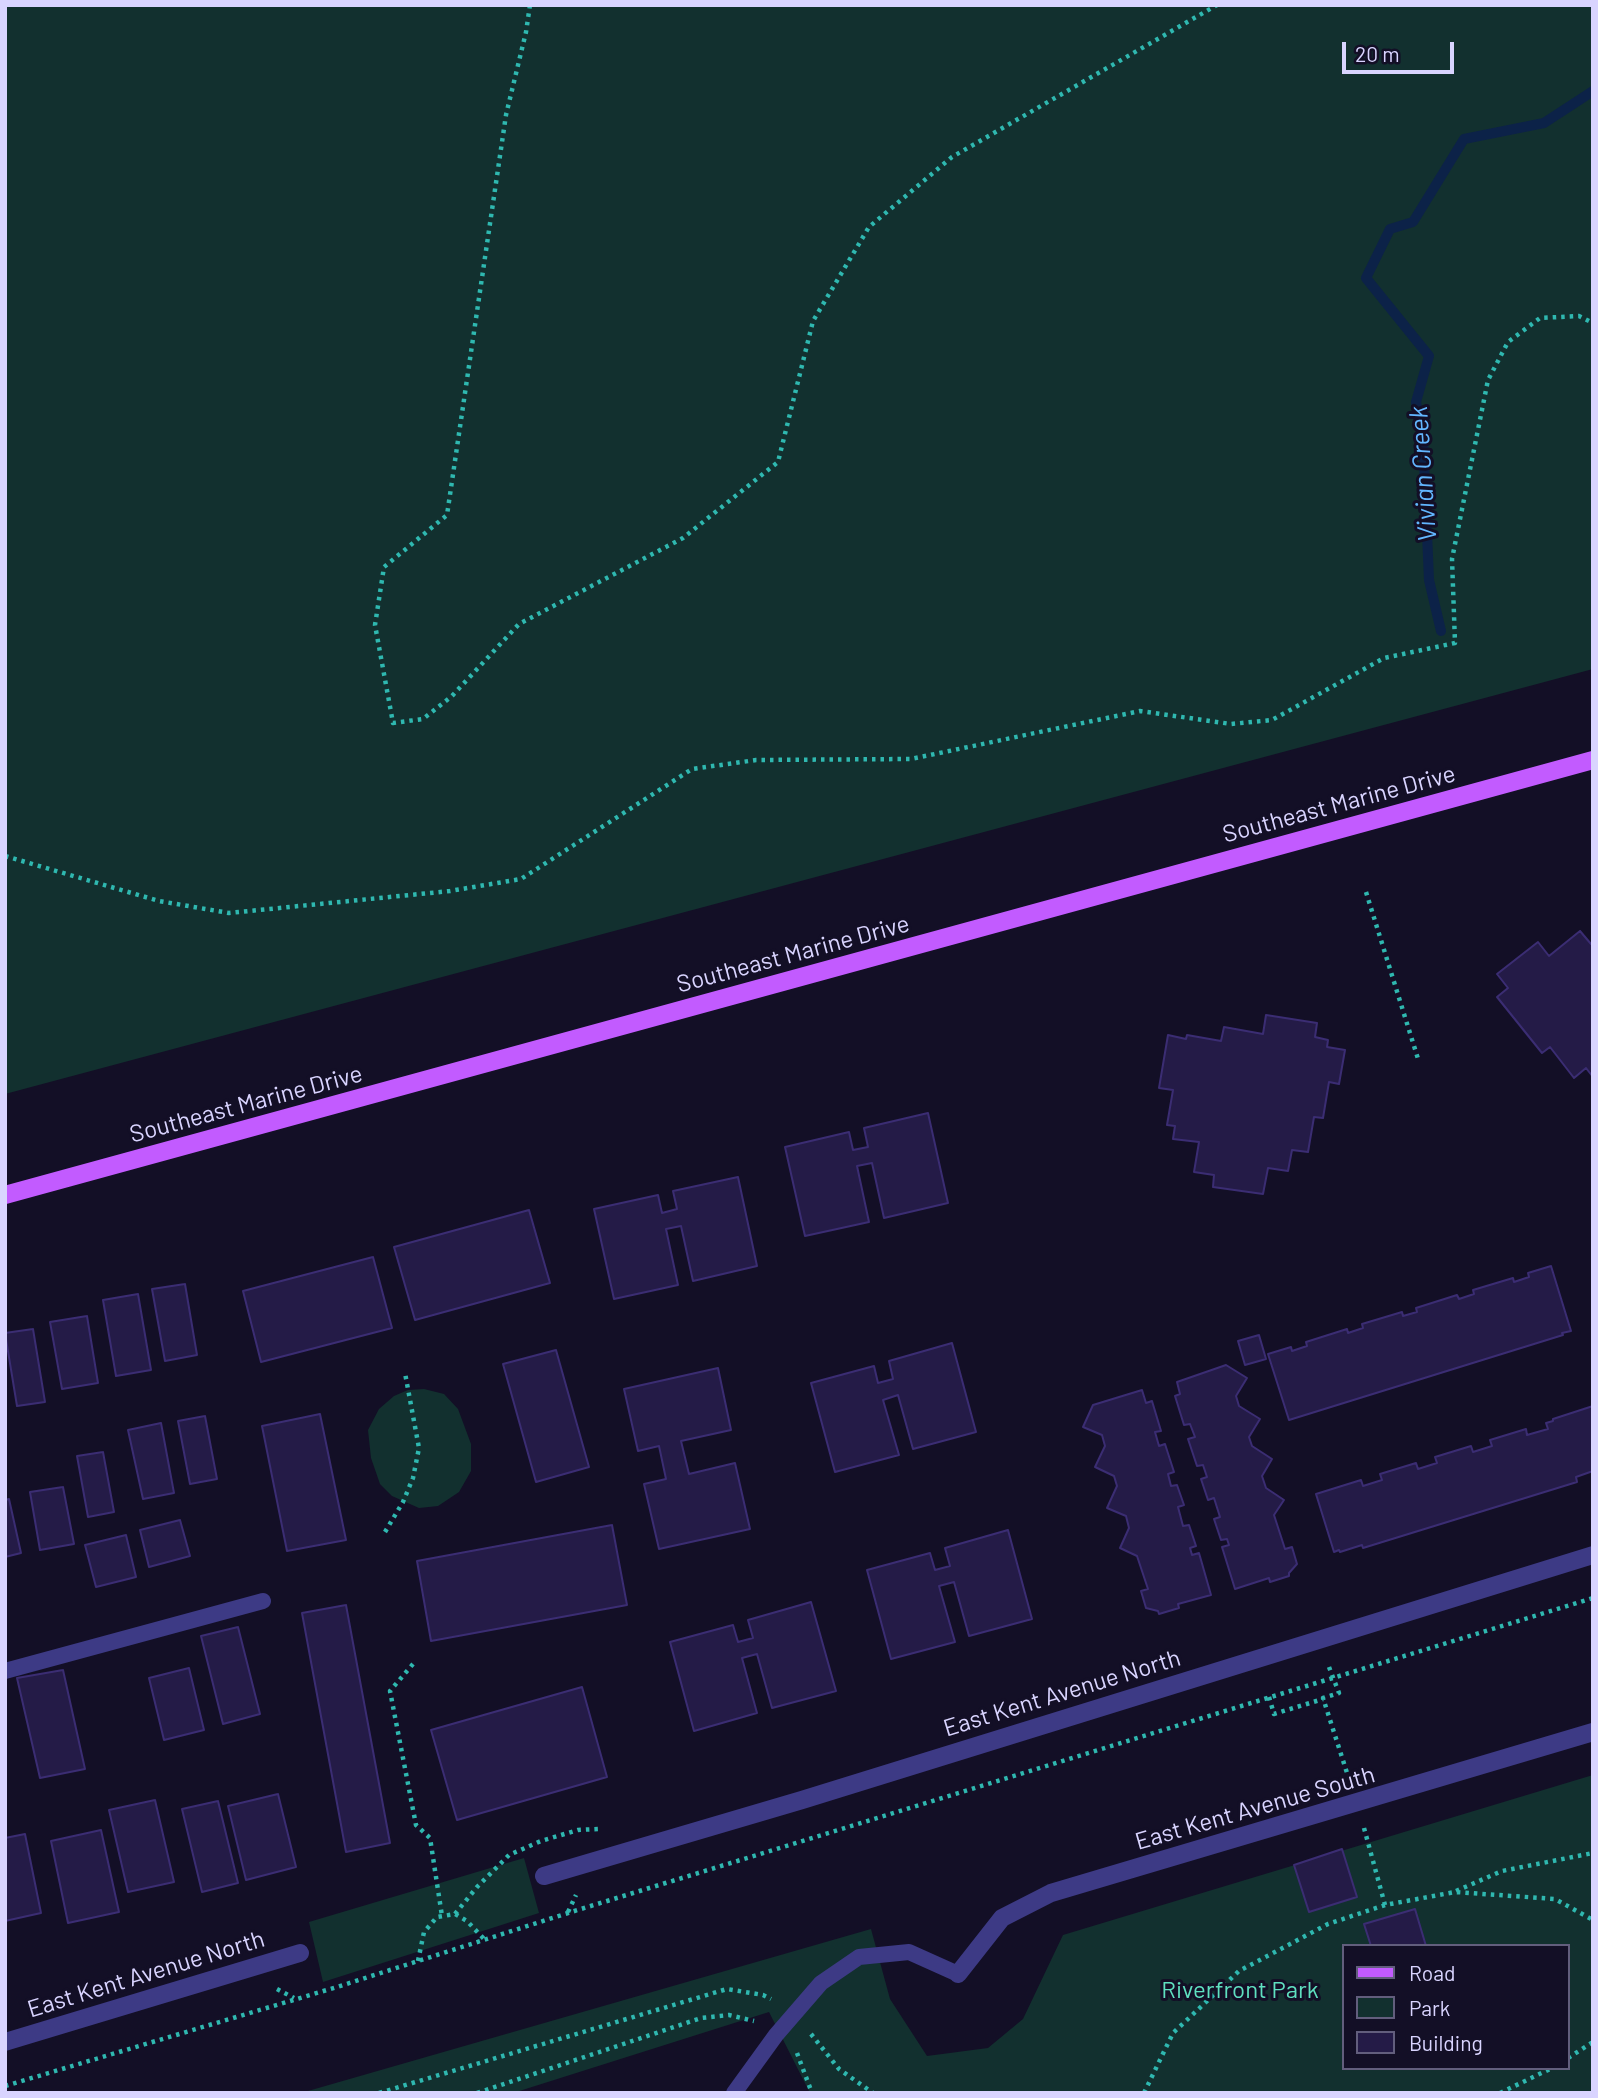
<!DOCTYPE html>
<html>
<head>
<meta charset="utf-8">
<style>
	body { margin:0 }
	#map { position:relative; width:1598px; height:2098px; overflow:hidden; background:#130f26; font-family:Barlow,sans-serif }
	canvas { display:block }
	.frame { position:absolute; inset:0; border:7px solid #d9d4ff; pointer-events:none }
	.legend { position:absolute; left:1342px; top:1944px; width:228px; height:126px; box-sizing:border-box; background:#130f26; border:2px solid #625e7d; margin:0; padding:9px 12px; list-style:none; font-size:21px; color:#d9d4ff }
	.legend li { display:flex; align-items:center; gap:14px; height:35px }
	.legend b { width:35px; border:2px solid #625e7d }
	.scale { position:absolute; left:1342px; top:42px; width:112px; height:32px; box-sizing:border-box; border:4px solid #d9d4ff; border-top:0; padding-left:9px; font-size:21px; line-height:24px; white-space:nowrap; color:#d9d4ff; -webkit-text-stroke:5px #130f26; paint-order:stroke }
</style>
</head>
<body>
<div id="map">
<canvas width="1598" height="2098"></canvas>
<div class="frame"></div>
<ul class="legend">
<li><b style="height:9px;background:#c25bff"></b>Road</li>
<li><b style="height:19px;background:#12302f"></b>Park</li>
<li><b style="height:19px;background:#241b47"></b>Building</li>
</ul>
<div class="scale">20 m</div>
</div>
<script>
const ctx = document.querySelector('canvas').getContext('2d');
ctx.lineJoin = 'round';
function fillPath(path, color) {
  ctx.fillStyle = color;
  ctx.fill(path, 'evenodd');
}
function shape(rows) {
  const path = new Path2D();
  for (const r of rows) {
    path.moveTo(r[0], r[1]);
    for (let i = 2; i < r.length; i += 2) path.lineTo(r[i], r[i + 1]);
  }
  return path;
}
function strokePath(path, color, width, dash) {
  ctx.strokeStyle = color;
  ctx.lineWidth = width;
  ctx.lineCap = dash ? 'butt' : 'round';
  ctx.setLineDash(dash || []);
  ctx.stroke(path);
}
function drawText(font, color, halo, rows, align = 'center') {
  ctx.font = font + ' Barlow,sans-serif';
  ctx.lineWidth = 6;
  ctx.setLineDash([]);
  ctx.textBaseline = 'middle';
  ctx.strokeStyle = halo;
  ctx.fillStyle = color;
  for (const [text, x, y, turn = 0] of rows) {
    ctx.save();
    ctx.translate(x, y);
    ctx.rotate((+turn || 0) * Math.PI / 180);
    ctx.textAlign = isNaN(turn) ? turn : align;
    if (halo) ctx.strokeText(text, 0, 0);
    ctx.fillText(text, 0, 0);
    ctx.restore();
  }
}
fillPath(shape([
	[5,5,1593,5,1593,669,5,1094],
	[424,1389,444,1394,458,1409,471,1444,471,1471,459,1492,438,1506,419,1508,392,1496,380,1484,371,1458,368,1430,379,1409,394,1396,408,1390],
	[1593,1775,1593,2093,810,2093,769,2012,513,2093,301,2093,871,1929,890,1999,927,2056,988,2048,1023,2019,1063,1935],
	[1344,1946,1568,1946,1568,2068,1344,2068],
	[524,1858,539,1913,323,1982,309,1922]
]), '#12302f');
strokePath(shape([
	[1441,631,1429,580,1423,438,1416,402,1429,356,1366,278,1390,229,1413,222,1464,139,1544,123,1593,91]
]), '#0c2248', 10);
const building = shape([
	[1580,931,1591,944,1593,942,1593,1077,1586,1068,1574,1078,1550,1047,1542,1053,1497,997,1508,988,1497,974,1538,942,1549,956,1580,931],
	[1266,1015,1317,1023,1315,1037,1328,1040,1327,1047,1345,1050,1339,1084,1329,1082,1323,1118,1314,1117,1308,1152,1292,1150,1288,1171,1268,1168,1263,1194,1213,1187,1214,1175,1194,1172,1199,1142,1173,1139,1175,1126,1167,1125,1173,1090,1159,1088,1168,1035,1186,1039,1187,1035,1221,1041,1224,1027,1263,1034,1266,1015],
	[928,1113,948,1203,884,1218,872,1163,857,1166,869,1222,805,1236,785,1147,849,1132,853,1150,868,1147,864,1128,928,1113],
	[738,1177,757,1266,693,1281,681,1226,666,1229,678,1285,614,1299,594,1209,658,1195,662,1213,677,1209,673,1191,738,1177],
	[529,1210,550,1283,415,1320,394,1247,529,1210],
	[373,1257,392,1328,261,1362,243,1291,373,1257],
	[1551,1266,1571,1331,1562,1333,1563,1335,1289,1420,1268,1354,1291,1347,1292,1351,1307,1346,1306,1342,1347,1329,1348,1333,1363,1328,1362,1324,1402,1312,1403,1316,1417,1312,1416,1308,1457,1295,1459,1299,1474,1294,1473,1290,1513,1278,1514,1282,1529,1277,1528,1273,1551,1266],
	[185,1284,197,1355,165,1361,152,1289,185,1284],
	[138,1294,151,1370,116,1376,103,1300,138,1294],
	[87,1316,98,1383,62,1389,50,1322,87,1316],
	[33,1329,45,1402,17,1406,5,1333,33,1329],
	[1259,1335,1266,1359,1245,1365,1238,1341,1259,1335],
	[952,1343,976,1432,913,1449,898,1395,883,1400,899,1455,835,1472,811,1383,874,1366,878,1383,893,1379,889,1361,952,1343],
	[556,1350,589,1467,536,1482,503,1364,556,1350],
	[1226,1365,1247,1378,1236,1396,1239,1406,1260,1419,1249,1437,1252,1446,1272,1459,1262,1476,1266,1488,1284,1500,1274,1515,1285,1549,1292,1547,1297,1564,1289,1573,1289,1576,1270,1582,1269,1578,1235,1589,1222,1547,1229,1545,1227,1539,1221,1540,1214,1519,1220,1517,1214,1498,1208,1500,1201,1479,1207,1477,1203,1465,1197,1466,1188,1439,1195,1437,1190,1424,1184,1425,1175,1396,1180,1394,1177,1382,1226,1365],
	[718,1368,731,1430,681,1441,689,1474,735,1463,750,1529,659,1549,644,1484,666,1479,659,1446,638,1451,624,1389,718,1368],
	[1142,1390,1146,1403,1152,1401,1161,1431,1155,1432,1159,1446,1165,1444,1174,1472,1168,1474,1171,1486,1177,1485,1184,1505,1178,1507,1183,1526,1189,1525,1196,1546,1190,1548,1192,1555,1199,1553,1211,1595,1178,1604,1179,1608,1159,1614,1158,1611,1146,1608,1141,1591,1148,1589,1137,1556,1120,1548,1129,1528,1126,1516,1107,1508,1117,1486,1114,1476,1095,1467,1105,1446,1102,1435,1083,1427,1093,1405,1142,1390],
	[1593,1406,1593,1471,1576,1477,1577,1482,1363,1548,1362,1545,1340,1552,1339,1550,1334,1552,1316,1494,1361,1480,1363,1486,1382,1480,1380,1474,1416,1463,1418,1469,1437,1463,1435,1457,1471,1446,1473,1452,1492,1446,1490,1440,1526,1429,1527,1435,1548,1429,1546,1423,1553,1421,1553,1419,1593,1406],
	[320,1414,346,1540,287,1551,262,1426,320,1414],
	[205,1416,217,1479,190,1484,178,1421,205,1416],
	[161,1423,174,1493,143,1499,128,1430,161,1423],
	[103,1452,114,1512,88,1517,77,1456,103,1452],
	[63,1487,74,1544,40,1550,30,1492,63,1487],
	[9,1499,21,1553,5,1557,5,1500,9,1499],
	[180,1520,190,1556,149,1567,140,1530,180,1520],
	[612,1525,627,1605,431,1641,417,1561,612,1525],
	[1008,1530,1032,1619,969,1636,954,1582,939,1586,955,1642,891,1659,867,1570,930,1553,935,1570,950,1566,945,1548,1008,1530],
	[126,1535,136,1577,96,1587,85,1545,126,1535],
	[811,1602,836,1691,772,1708,757,1654,742,1658,757,1713,694,1731,670,1642,733,1625,738,1642,753,1638,748,1620,811,1602],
	[346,1605,390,1843,346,1852,302,1613,346,1605],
	[238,1627,260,1714,223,1724,201,1636,238,1627],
	[189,1668,204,1730,164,1740,149,1678,189,1668],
	[63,1670,85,1769,40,1778,17,1678,63,1670],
	[582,1687,607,1777,457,1820,431,1730,582,1687],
	[278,1794,296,1867,246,1880,228,1806,278,1794],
	[155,1800,174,1882,128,1892,109,1810,155,1800],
	[218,1801,238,1883,202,1892,182,1809,218,1801],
	[101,1830,119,1912,68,1923,51,1841,101,1830],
	[25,1834,41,1913,5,1921,5,1838,25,1834],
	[1342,1849,1357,1897,1309,1912,1294,1865,1342,1849],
	[1415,1909,1426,1946,1371,1946,1364,1924,1415,1909]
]);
fillPath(building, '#241b47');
strokePath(building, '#3b2d73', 2);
strokePath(shape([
	[530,5,526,32,506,115,447,515,384,567,375,625,393,723,423,719,452,696,519,624,683,538,778,462,813,321,869,227,952,157,1217,5],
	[5,856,159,901,229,913,450,891,521,879,692,769,756,760,911,759,1140,711,1231,724,1272,720,1384,658,1455,643,1452,559,1488,380,1508,342,1540,318,1579,316,1593,323],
	[1366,892,1419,1062],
	[385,1532,403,1502,413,1478,419,1448,405,1373],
	[413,1664,390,1691,416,1825,430,1838,442,1916],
	[1329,1667,1339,1693,1323,1698,1348,1776],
	[1269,1697,1274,1714,1323,1699],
	[1364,1828,1385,1905],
	[1456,1891,1502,1871,1593,1853],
	[568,1912,576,1895],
	[455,1914,477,1887,509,1855,541,1841,578,1830,598,1829],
	[418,1961,424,1932,437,1917,455,1914,467,1921,485,1940],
	[277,1989,294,1998],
	[811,2034,839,2069,873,2093],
	[797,2053,812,2093],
	[1568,2058,1593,2042],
	[5,2086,337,1987,568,1913,1593,1598],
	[379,2093,727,1989,763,1995,771,1999],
	[477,2093,701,2018,729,2015,754,2021],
	[1144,2093,1173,2033,1239,1971,1328,1924,1385,1905,1455,1892,1555,1899,1593,1920],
	[1500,2093,1552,2068]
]), '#2fb8b0', 4.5, [3.5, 5]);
strokePath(shape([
	[5,1671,263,1601],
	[734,2093,776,2035,821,1983,859,1957,909,1952,958,1974]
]), '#3d3a85', 16);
strokePath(shape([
	[544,1876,802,1800,1593,1555],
	[958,1974,1002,1918,1051,1893,1593,1732],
	[5,2042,300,1953]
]), '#3d3a85', 18);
strokePath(shape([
	[5,1195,1593,760]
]), '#c25bff', 18);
drawText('24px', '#d9d4ff', '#130f26', [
	["Southeast Marine Drive",1339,804,-15],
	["Southeast Marine Drive",793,954,-15],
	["Southeast Marine Drive",246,1104,-15],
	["East Kent Avenue North",1062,1693,-17],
	["East Kent Avenue South",1255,1808,-16],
	["East Kent Avenue North",146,1974,-17]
]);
drawText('24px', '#5fe0c0', '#130f26', [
	["Riverfront Park",1240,1990]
]);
drawText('italic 26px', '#62b6ff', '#130f26', [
	["Vivian Creek",1423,474,-94]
]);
</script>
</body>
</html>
